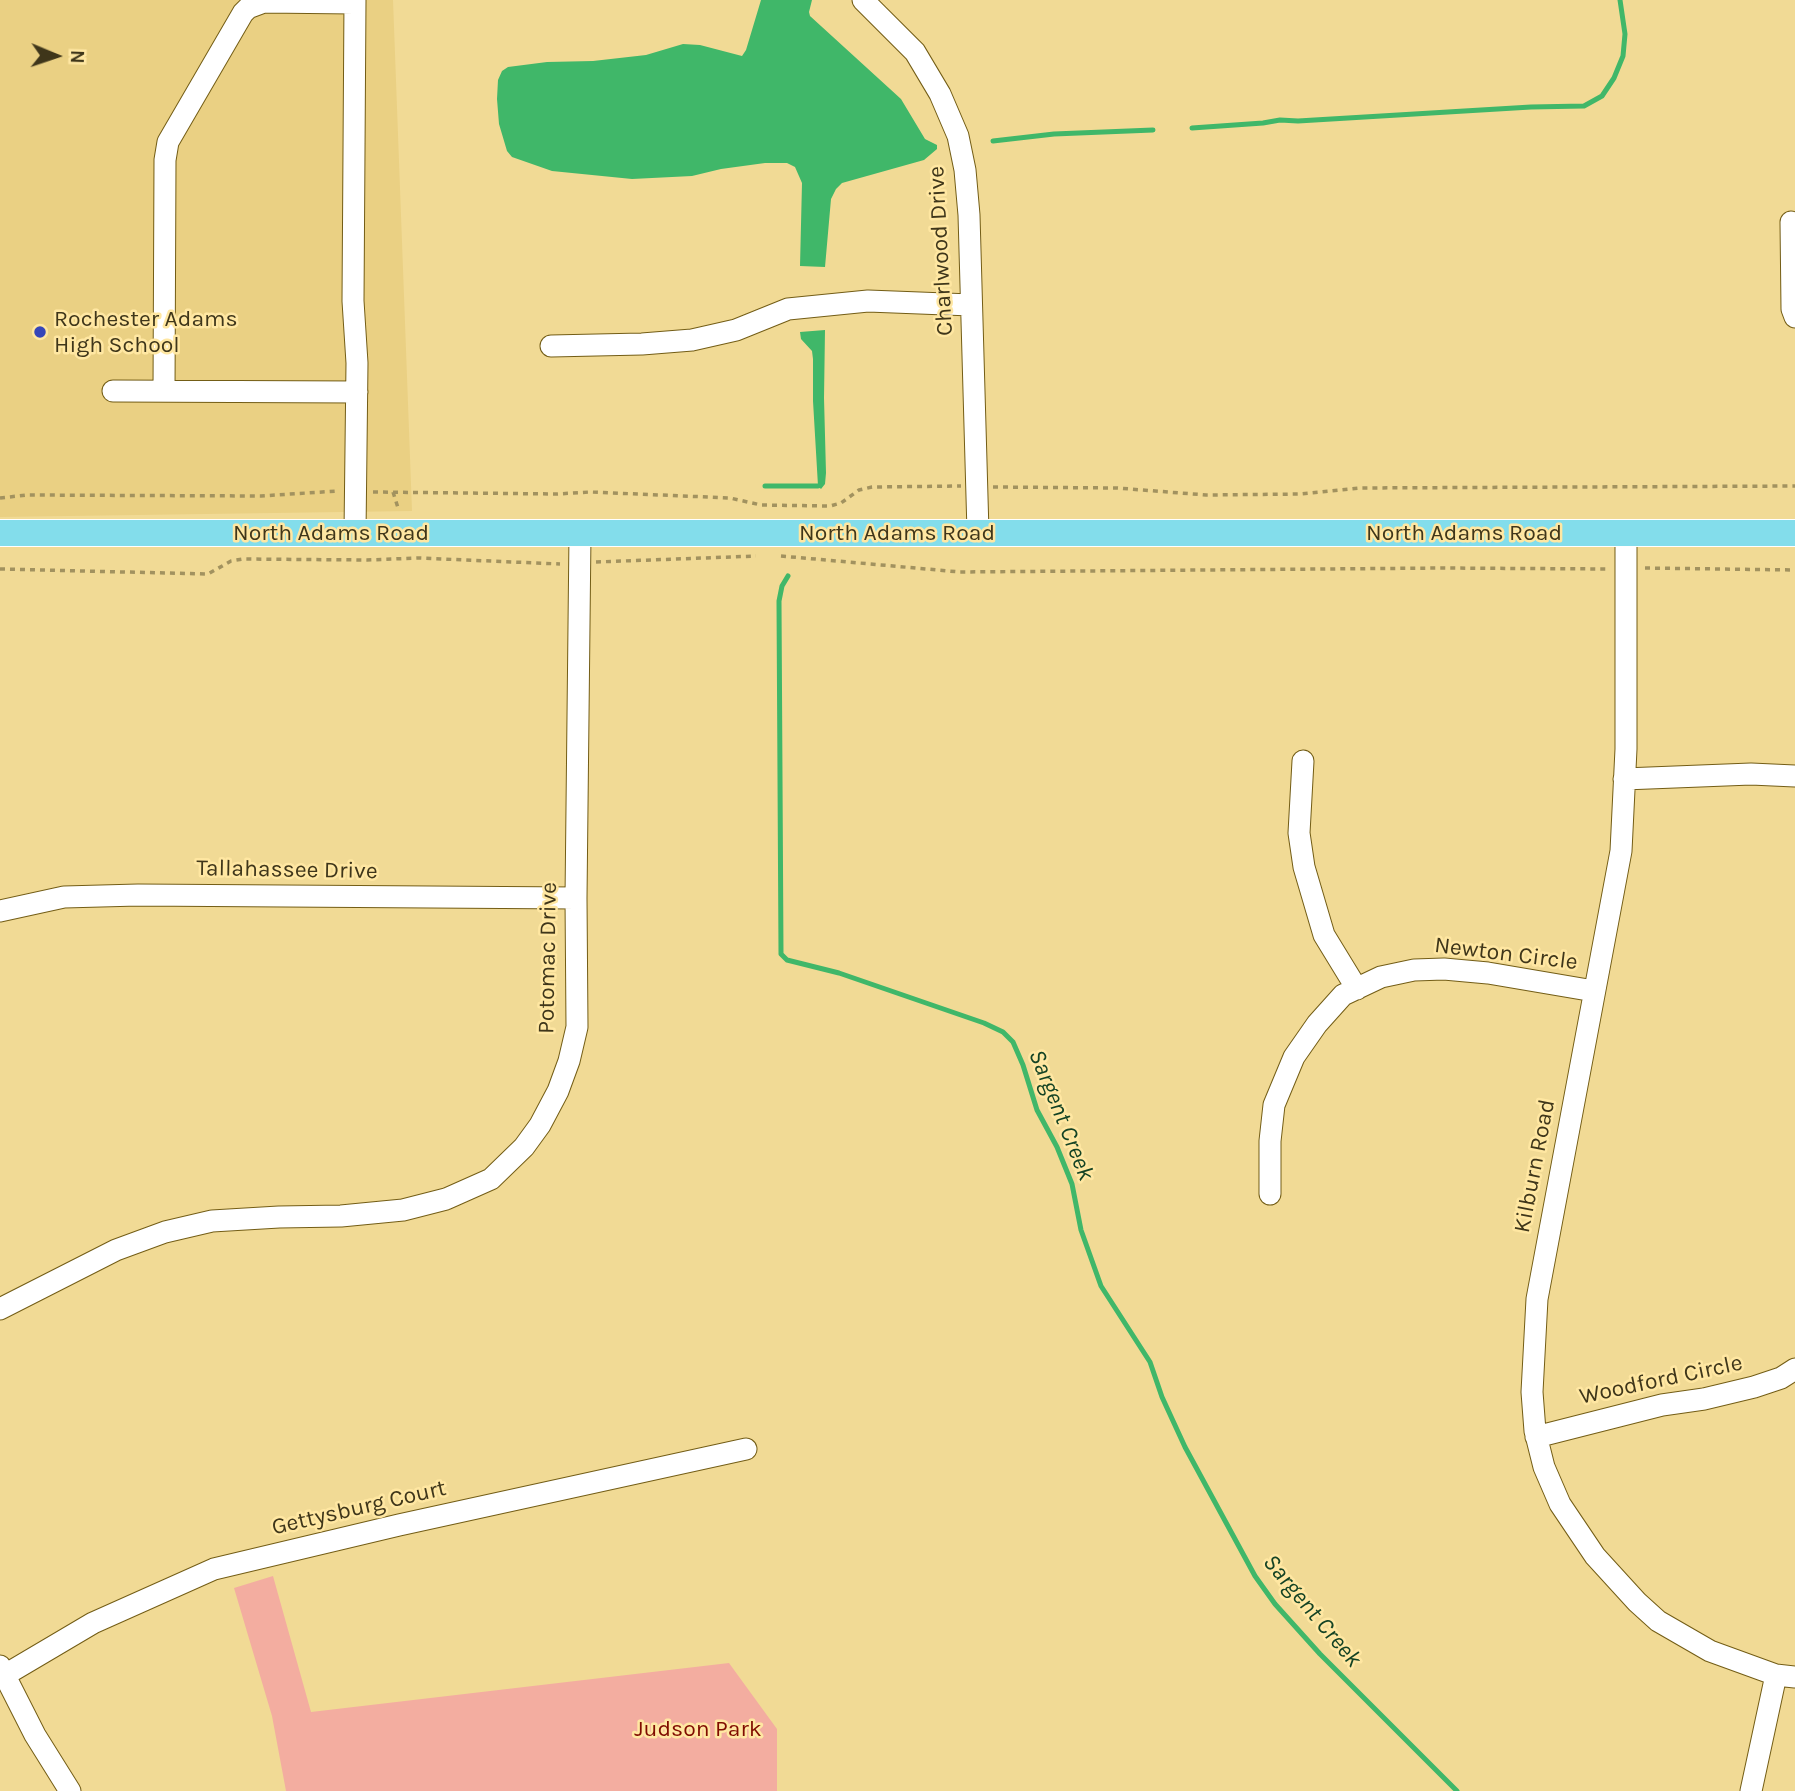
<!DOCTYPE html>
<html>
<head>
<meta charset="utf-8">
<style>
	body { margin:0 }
	#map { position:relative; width:1795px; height:1791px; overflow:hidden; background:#f1da95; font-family:Karla,sans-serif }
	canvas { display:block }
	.north { position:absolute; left:21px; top:21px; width:70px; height:70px; -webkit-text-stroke:5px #ffe7a2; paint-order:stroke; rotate:92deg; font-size:19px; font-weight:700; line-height:28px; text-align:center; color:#3f361a }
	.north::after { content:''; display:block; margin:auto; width:24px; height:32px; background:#3f361a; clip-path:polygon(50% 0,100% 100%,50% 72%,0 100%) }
</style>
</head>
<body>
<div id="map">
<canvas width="1795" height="1791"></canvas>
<div class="north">N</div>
</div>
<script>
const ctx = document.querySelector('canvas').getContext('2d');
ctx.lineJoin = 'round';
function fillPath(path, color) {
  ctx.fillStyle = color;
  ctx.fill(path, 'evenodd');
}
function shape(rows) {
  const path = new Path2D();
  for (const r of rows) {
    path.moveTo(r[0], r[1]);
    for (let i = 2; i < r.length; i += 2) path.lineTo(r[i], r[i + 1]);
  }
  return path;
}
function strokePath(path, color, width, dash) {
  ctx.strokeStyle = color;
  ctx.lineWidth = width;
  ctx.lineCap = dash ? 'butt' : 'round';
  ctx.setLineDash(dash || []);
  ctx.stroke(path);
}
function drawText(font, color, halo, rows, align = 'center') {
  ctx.font = font + ' Karla,sans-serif';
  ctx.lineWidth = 5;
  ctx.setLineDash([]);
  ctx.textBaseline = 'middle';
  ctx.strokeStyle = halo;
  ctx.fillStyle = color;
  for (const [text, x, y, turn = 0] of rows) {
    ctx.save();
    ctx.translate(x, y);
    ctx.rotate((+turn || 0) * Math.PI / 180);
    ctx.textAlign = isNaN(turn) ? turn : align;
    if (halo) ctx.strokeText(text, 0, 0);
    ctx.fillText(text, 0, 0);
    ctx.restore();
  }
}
fillPath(shape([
	[0,0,393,0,412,511,0,517]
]), '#ead083');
fillPath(shape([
	[273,1576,311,1712,729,1663,777,1729,777,1791,286,1791,272,1716,234,1588]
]), '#f3ada0');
fillPath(shape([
	[761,0,812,0,809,12,810,16,901,99,925,139,937,145,937,149,924,160,842,183,836,189,831,199,825,267,800,266,802,183,795,167,787,163,765,163,721,169,692,176,632,179,552,171,512,157,507,151,499,124,497,99,498,80,502,71,508,67,547,62,593,61,646,55,683,44,700,45,742,56,746,50],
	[825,330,824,398,826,473,825,484,821,489,818,486,813,401,813,359,812,351,801,339,800,332]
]), '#40b769');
strokePath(shape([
	[1192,128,1263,123,1280,120,1298,121,1531,107,1584,106,1602,96,1614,78,1623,56,1625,34,1620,0],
	[993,141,1054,134,1153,130],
	[765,486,818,486],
	[788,576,782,586,779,601,781,954,787,960,839,973,984,1023,1003,1032,1013,1042,1023,1065,1037,1110,1057,1147,1072,1184,1081,1230,1101,1286,1150,1362,1162,1397,1185,1447,1255,1576,1275,1604,1320,1654,1457,1791]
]), '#40b769', 5);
const minor = shape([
	[355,0,353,301,357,363,355,533],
	[863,0,915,52,940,94,958,136,965,170,969,215,978,532],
	[1791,222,1792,309,1795,317],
	[551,346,642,344,692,340,736,330,788,309,868,301,971,305],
	[113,391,357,392],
	[164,391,165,160,168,142,243,13,248,8,264,2,354,3],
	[1626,533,1626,749,1621,851,1537,1299,1532,1392,1535,1431,1544,1467,1560,1504,1595,1556,1637,1602,1658,1621,1710,1651,1776,1675,1795,1677],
	[1303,761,1299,833,1304,867,1324,935,1357,989],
	[1624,779,1751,774,1795,776],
	[0,911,64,897,138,895,576,898],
	[1270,1194,1270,1141,1274,1105,1294,1057,1317,1024,1343,995,1381,977,1414,970,1444,969,1488,973,1594,991],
	[0,1309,116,1250,165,1232,212,1221,279,1217,341,1216,403,1210,446,1199,491,1179,524,1147,540,1125,558,1091,569,1061,577,1027,576,898,580,534],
	[1536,1437,1662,1405,1704,1399,1754,1387,1781,1378,1795,1369],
	[0,1666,35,1735,70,1791],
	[5,1675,93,1623,214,1569,399,1525,746,1449],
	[1751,1791,1776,1675]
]);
const major = shape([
	[0,533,1795,533]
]);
strokePath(minor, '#735d16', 23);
strokePath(major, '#fff', 28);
strokePath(shape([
	[993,487,1117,488,1206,495,1300,494,1359,488,1795,486],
	[373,492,557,494,590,492,730,498,761,505,830,506,841,503,859,490,872,487,961,486],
	[393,492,399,511],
	[0,498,27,495,261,496,337,491],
	[781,556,960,572,1443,568,1609,569],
	[596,562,756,556],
	[1645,568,1795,570],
	[0,569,208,574,231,561,243,559,367,560,419,558,560,564]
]), '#a2925f', 3.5, [5, 5]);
strokePath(minor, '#fff', 21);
strokePath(major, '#83ddeb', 26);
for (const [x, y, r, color] of [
	[40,332,7,"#3646b8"]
]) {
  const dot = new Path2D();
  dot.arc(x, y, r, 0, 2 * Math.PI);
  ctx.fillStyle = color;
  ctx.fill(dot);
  strokePath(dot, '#ffe7a2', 2.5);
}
drawText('23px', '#3f361a', '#ffe7a2', [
	["Charlwood Drive",941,251,-93],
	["North Adams Road",331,533],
	["North Adams Road",897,533],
	["North Adams Road",1464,533],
	["Tallahassee Drive",287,870,1],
	["Newton Circle",1506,954,7],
	["Potomac Drive",548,958,-89],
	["Kilburn Road",1535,1166,-79],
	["Woodford Circle",1661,1380,-12],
	["Gettysburg Court",359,1508,-13]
]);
drawText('23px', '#3f361a', '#ffe7a2', [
	["Rochester Adams",54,319],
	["High School",54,345]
], 'left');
drawText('23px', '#800c00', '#ffe7a2', [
	["Judson Park",698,1729]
]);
drawText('italic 24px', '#144324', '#ffe7a2', [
	["Sargent Creek",1061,1115,68],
	["Sargent Creek",1312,1611,50]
]);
</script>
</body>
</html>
